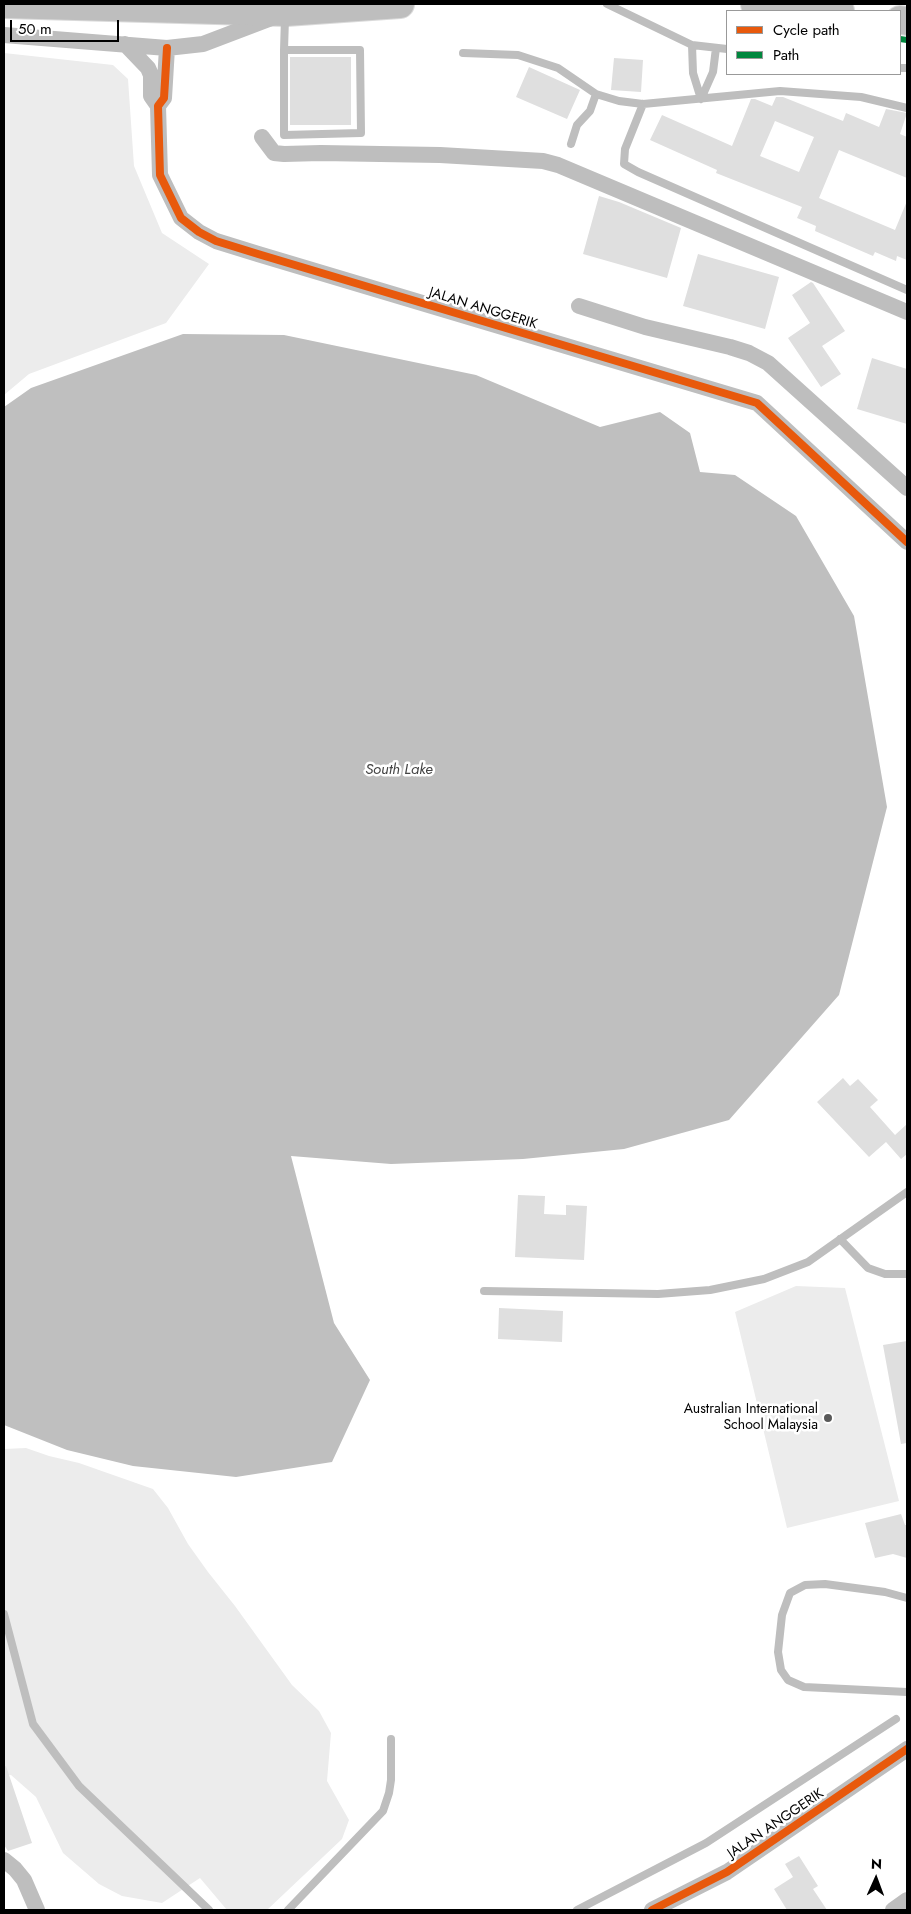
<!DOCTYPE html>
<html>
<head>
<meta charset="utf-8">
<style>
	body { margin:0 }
	#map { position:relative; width:911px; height:1914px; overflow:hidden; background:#fff; font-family:Jost,sans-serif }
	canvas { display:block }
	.frame { position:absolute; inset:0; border:5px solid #000; pointer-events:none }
	.legend { position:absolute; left:726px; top:10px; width:175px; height:65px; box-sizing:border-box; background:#fff; border:1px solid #999; margin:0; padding:6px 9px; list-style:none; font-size:15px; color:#000 }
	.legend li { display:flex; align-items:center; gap:10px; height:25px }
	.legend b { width:25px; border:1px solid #999 }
	.north { position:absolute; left:851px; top:1854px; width:50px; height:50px; -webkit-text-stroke:4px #fff; paint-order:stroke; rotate:2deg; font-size:14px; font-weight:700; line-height:20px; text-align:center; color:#000 }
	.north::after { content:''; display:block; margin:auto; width:18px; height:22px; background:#000; clip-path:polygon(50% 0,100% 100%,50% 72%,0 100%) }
	.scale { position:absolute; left:10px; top:20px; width:109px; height:22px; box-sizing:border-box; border:2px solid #000; border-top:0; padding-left:6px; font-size:15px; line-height:18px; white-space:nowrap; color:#000; -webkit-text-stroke:4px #fff; paint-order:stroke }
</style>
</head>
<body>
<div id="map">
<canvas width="911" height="1914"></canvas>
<div class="frame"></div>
<ul class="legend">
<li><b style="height:6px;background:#e8590c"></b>Cycle path</li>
<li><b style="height:6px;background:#00873e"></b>Path</li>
</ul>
<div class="north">N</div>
<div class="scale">50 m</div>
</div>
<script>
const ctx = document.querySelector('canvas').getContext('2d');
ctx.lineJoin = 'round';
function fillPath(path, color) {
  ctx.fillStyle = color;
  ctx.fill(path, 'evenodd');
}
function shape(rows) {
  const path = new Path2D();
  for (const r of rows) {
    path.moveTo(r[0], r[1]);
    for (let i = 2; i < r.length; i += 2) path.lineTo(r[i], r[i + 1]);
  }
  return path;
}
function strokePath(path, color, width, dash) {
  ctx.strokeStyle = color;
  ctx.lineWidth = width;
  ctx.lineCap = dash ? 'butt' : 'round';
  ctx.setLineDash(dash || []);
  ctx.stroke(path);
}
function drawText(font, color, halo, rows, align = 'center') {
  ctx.font = font + ' Jost,sans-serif';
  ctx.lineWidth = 5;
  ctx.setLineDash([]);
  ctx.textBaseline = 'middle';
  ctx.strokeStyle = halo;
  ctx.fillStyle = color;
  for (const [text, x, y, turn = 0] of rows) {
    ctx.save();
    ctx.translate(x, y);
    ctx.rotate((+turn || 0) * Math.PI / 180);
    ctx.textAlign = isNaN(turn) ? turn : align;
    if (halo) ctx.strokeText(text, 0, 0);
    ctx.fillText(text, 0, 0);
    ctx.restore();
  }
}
fillPath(shape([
	[4,53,113,65,128,79,134,166,162,233,209,264,166,323,29,374,4,395],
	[796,1286,845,1288,899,1501,787,1528,735,1312],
	[26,1448,49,1456,79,1463,153,1489,168,1508,188,1544,208,1572,235,1606,292,1685,319,1711,331,1733,327,1781,349,1820,342,1839,267,1910,227,1910,200,1878,162,1903,122,1896,99,1884,63,1853,36,1797,11,1775,4,1776,4,1449]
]), '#ececec');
fillPath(shape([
	[183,334,284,335,476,375,600,427,660,412,690,433,700,472,735,475,796,516,854,616,887,807,839,995,729,1120,624,1149,523,1159,391,1164,291,1156,334,1323,370,1380,332,1462,236,1477,133,1466,67,1450,4,1425,4,407,31,388]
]), '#bfbfbf');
fillPath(shape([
	[290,57,351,57,351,125,290,125],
	[614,58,643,60,641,92,611,90],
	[529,67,580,90,567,119,516,97],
	[776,97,783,97,843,121,846,113,879,127,886,109,907,113,900,134,907,137,907,178,839,150,819,198,895,230,907,201,907,260,897,256,896,261,875,252,873,256,815,231,816,226,797,218,802,207,716,173,717,170,650,140,662,115,732,146,751,99,755,99,772,106],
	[775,121,814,137,799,172,760,156],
	[599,196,619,202,681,228,667,278,583,254],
	[698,254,779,277,765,329,683,306],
	[811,282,813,283,845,331,822,346,841,374,821,387,788,338,810,323,792,295],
	[872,358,907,369,907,424,857,409],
	[843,1078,850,1086,858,1079,878,1100,870,1107,895,1135,907,1124,907,1154,901,1159,886,1142,869,1157,817,1102],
	[518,1195,545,1196,544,1214,566,1215,566,1205,587,1206,584,1260,515,1257],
	[499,1308,563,1311,562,1342,498,1339],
	[907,1341,907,1443,901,1444,883,1345],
	[901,1514,905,1525,907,1525,907,1558,893,1554,875,1558,865,1523],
	[6,1766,32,1843,8,1851,4,1845,4,1767],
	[799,1856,818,1886,813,1889,827,1910,787,1910,774,1889,793,1877,785,1864]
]), '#dfdfdf');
const motorway = shape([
	[4,4,286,12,400,4],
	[755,4,840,11],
	[900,20,907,21]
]);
strokePath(motorway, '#dbdbdb', 30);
strokePath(shape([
	[607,4,692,45,727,49],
	[692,45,693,73,701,99],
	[284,50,360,50,361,133,284,135,284,50,285,18],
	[463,53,518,55,558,68,596,94,619,101,643,104,780,91,861,97,907,108],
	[900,68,907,68],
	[701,99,713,72,716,48],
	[643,104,625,149,624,164,638,172,907,290],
	[571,144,577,125,590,111,596,94],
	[840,1239,868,1268,885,1274,907,1274],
	[484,1291,658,1294,710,1290,764,1279,808,1262,907,1192],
	[907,1598,885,1592,825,1584,805,1585,790,1593,782,1615,778,1652,781,1670,788,1680,804,1687,907,1692],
	[4,1614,33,1724,79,1786,209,1910],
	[288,1910,383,1811,389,1793,391,1780,391,1739],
	[577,1910,706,1843,896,1719]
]), '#bebebe', 8);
strokePath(shape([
	[4,35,167,48,203,44,274,17],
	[125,44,148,68,151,75,151,96,158,106],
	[167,48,164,98,158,106,160,175,181,218,199,232,216,241,258,254,757,403,907,542],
	[262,137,274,153,284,154,321,153,440,155,543,161,558,165,907,312],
	[579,306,645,327,730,347,749,353,768,363,907,488],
	[4,1860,15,1869,24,1880,37,1910],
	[652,1910,727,1872,907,1749],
	[893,1910,907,1900]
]), '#bebebe', 16);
strokePath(motorway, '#bebebe', 28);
strokePath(shape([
	[900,39,907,40]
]), '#00873e', 6, [12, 6]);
strokePath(shape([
	[167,48,164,98,158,106,160,175,181,218,199,232,216,241,258,254,757,403,907,542],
	[652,1910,727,1872,907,1749]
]), '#e8590c', 8);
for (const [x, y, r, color] of [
	[828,1418,5,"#595959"]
]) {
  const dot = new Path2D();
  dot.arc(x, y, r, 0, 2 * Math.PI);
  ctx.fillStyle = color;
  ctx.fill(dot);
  strokePath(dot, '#fff', 2);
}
drawText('14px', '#000', '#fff', [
	["JALAN ANGGERIK",483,309,17],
	["JALAN ANGGERIK",776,1824,-34]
]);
drawText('14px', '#000', '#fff', [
	["Australian International",818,1410],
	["School Malaysia",818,1426]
], 'right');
drawText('italic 15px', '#444', '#fff', [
	["South Lake",399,770]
]);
</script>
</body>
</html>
